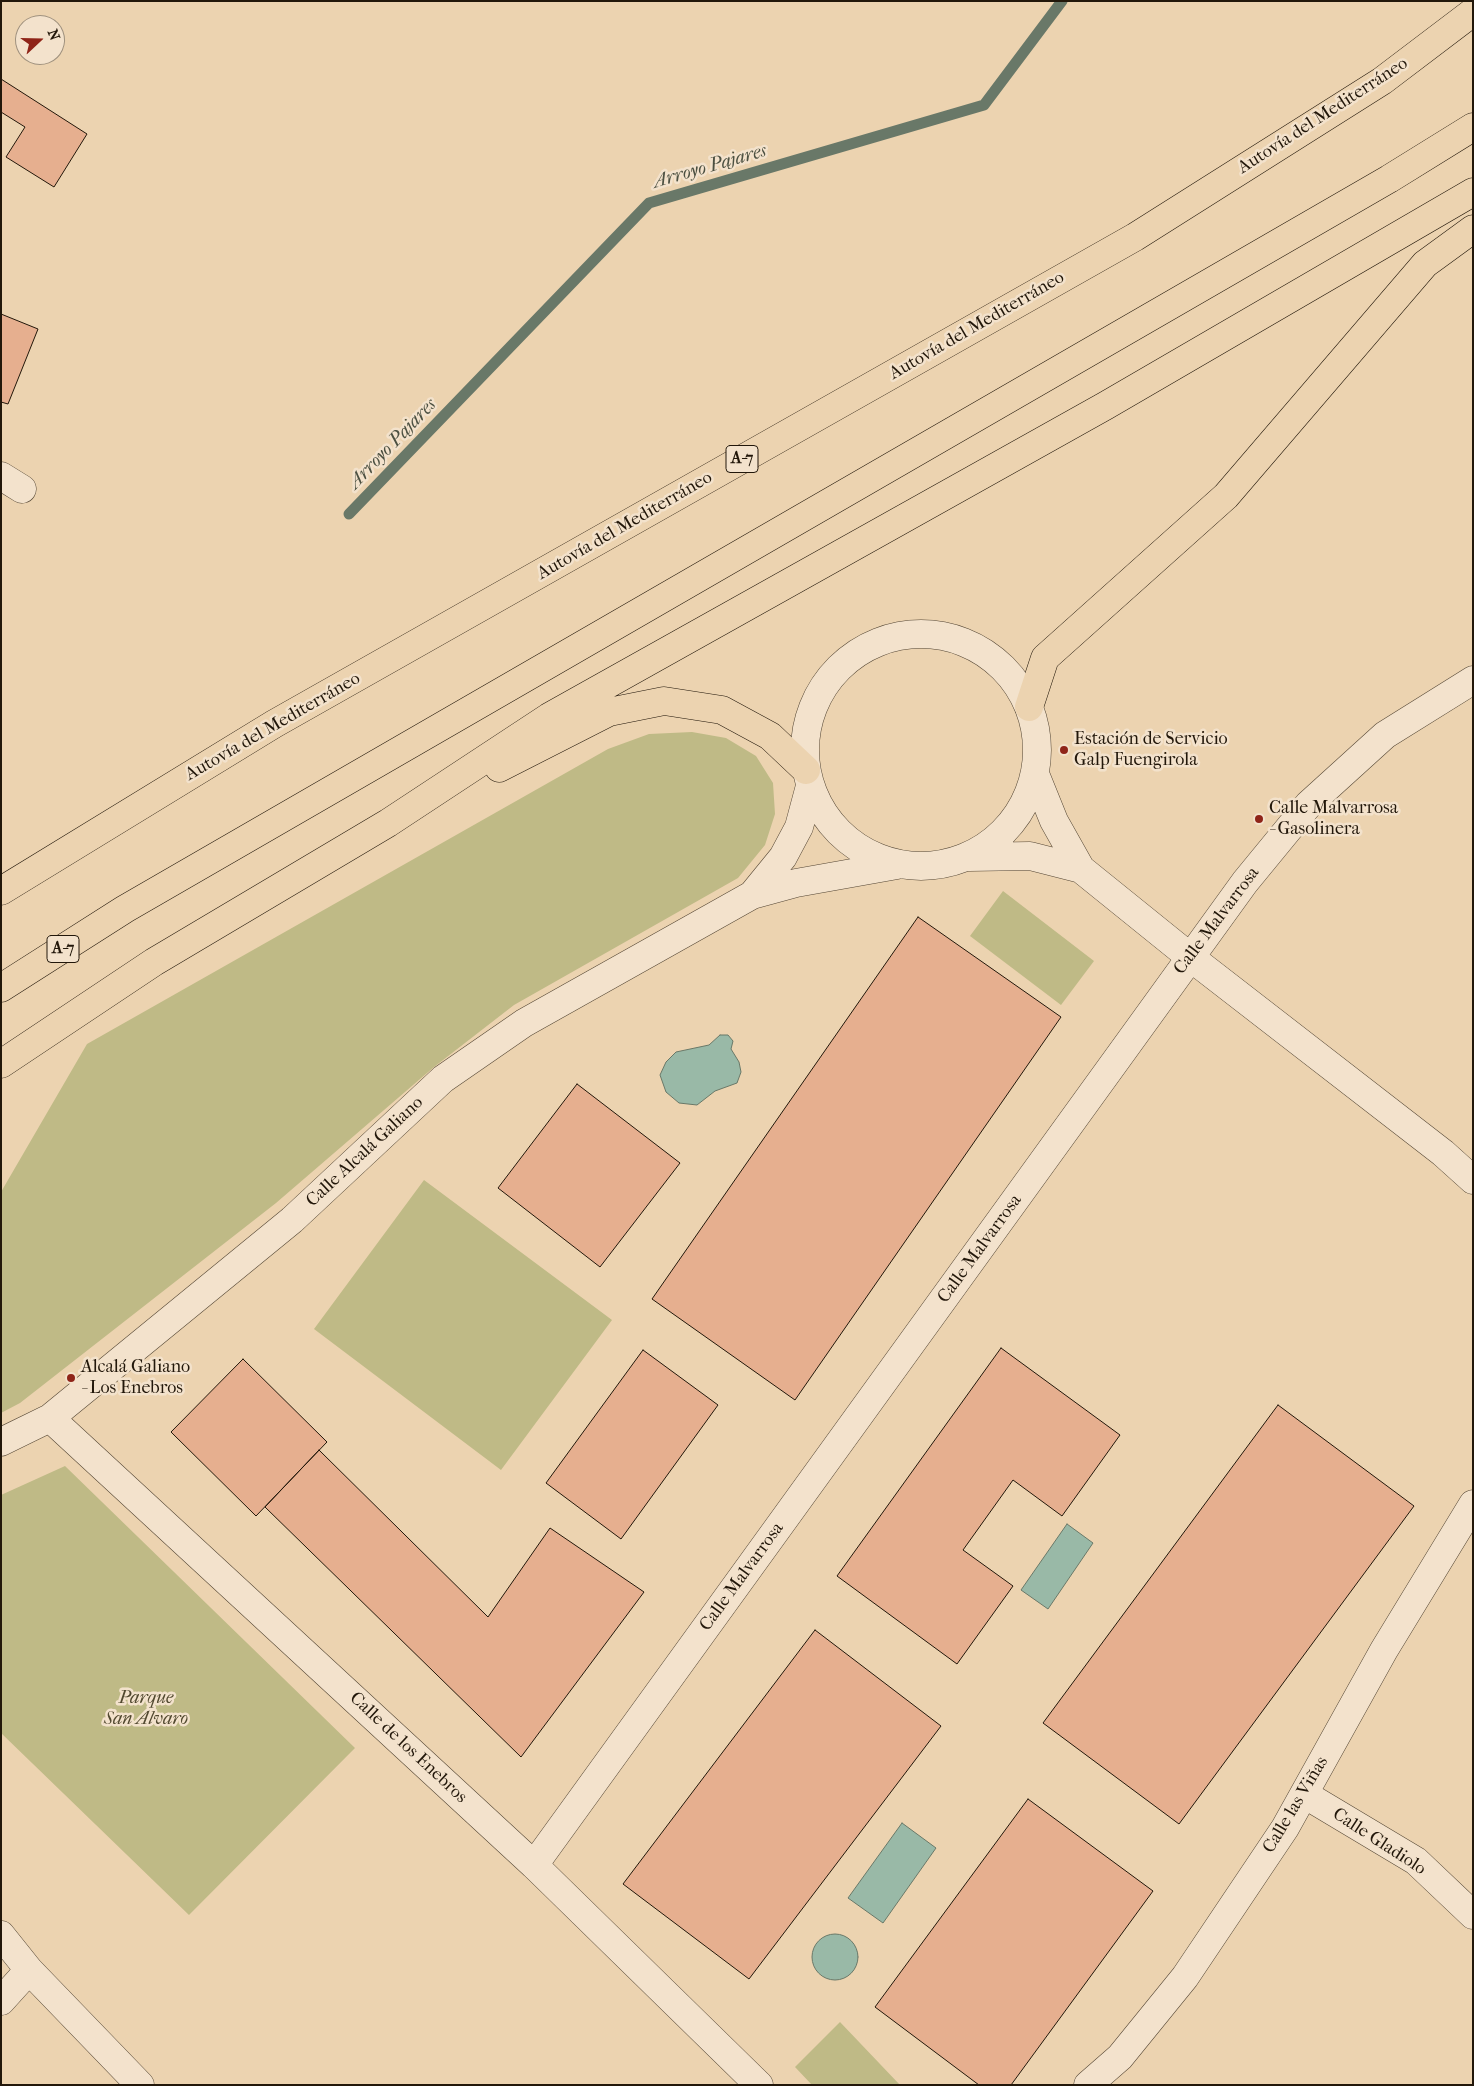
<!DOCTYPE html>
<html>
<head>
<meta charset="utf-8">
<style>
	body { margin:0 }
	#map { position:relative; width:1474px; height:2086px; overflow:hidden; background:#ecd3b0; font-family:"IM FELL French Canon",serif }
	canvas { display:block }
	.frame { position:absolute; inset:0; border:2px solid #22170a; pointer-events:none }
	.north { position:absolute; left:15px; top:15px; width:50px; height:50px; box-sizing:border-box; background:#f3e2cc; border:1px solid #9f917e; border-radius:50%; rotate:69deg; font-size:14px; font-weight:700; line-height:20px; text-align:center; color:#22170a }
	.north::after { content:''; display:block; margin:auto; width:18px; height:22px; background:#8f2418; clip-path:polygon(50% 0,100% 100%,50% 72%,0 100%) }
</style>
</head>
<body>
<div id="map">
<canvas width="1474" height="2086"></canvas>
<div class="frame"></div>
<div class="north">N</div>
</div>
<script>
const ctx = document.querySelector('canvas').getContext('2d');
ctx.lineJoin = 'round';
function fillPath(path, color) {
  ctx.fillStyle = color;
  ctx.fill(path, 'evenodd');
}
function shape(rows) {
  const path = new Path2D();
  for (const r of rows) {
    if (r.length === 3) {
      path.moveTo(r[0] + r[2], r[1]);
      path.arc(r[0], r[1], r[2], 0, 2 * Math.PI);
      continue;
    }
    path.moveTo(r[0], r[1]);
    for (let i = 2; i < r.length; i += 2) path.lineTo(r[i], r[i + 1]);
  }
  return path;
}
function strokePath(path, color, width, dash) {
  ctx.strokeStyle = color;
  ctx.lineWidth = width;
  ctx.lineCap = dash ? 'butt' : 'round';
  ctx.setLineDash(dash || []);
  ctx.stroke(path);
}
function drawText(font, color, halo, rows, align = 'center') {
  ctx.font = font + ' "IM FELL French Canon",serif';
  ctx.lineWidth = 5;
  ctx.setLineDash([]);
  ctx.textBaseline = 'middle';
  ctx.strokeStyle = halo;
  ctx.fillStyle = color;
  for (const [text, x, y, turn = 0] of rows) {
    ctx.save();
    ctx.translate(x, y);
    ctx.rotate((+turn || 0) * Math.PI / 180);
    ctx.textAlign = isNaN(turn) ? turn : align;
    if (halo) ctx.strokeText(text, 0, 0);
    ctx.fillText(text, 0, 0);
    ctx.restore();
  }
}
fillPath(shape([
	[692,732,726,738,756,756,773,783,775,814,765,845,738,878,514,1005,434,1067,276,1203,20,1403,1,1413,1,1192,87,1044,608,749,649,734],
	[1003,891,1094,961,1061,1005,970,936],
	[424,1180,612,1320,501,1470,314,1329],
	[65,1466,355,1748,189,1915,1,1733,1,1495],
	[840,2022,900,2085,812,2085,795,2067]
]), '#bfba86');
const water = shape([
	[720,1035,728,1035,733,1041,731,1049,739,1062,741,1072,737,1083,715,1091,697,1105,679,1103,666,1092,660,1075,666,1062,676,1052,709,1045,720,1035],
	[1067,1524,1093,1543,1048,1609,1021,1590,1067,1524],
	[902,1823,936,1848,883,1923,848,1898,902,1823],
	[835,1957,23]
]);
fillPath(water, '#99b9a7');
strokePath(water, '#697868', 1);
strokePath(shape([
	[349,514,649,203,984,105,1062,1]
]), '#697868', 11);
const building = shape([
	[1,79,87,134,54,187,6,157,25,127,1,112,1,79],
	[1,314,38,329,8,404,1,402,1,314],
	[918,917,1061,1017,795,1400,652,1299,918,917],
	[577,1084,680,1163,600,1267,498,1188,577,1084],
	[1001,1348,1120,1435,1062,1516,1013,1480,963,1550,1013,1586,957,1664,837,1576,1001,1348],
	[643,1350,718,1405,621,1539,546,1483,643,1350],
	[243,1359,327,1442,256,1516,171,1432,243,1359],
	[1278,1405,1414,1506,1179,1824,1043,1723,1278,1405],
	[319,1450,488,1617,550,1528,644,1592,521,1757,265,1507,319,1450],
	[815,1630,941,1726,749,1979,623,1884,815,1630],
	[1028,1799,1153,1891,1011,2085,979,2085,875,2007,1028,1799]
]);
fillPath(building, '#e6af8f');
strokePath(building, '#22170a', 1);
const minor = shape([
	[1,476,22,489],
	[921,750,116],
	[1035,774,1054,821,1081,869,1190,957,1443,1153,1473,1180],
	[969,857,1030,856,1081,869],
	[752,895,783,857,799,827,810,786],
	[50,1418,534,1865,759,2085],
	[1,1442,50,1418,292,1220,443,1079,524,1023,752,895,796,883,897,865],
	[1304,1794,1416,1861,1473,1915],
	[534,1865,1245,882,1309,804,1385,735,1473,680],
	[1,1935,29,1970,140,2085],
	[1,2001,29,1970],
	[1088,2085,1120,2057,1185,1977,1285,1828,1384,1650,1473,1504]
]);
const motorway = shape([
	[1029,707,1045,658,1226,496,1425,264,1473,229],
	[499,768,609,712,664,701,722,710,770,736,806,770],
	[1,891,274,724,1135,237,1382,81,1473,12],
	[1,988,125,909,1389,179,1473,127],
	[1,1064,154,962,388,823,549,717,1105,406,1473,192]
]);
strokePath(minor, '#544634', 29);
strokePath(motorway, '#22170a', 29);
strokePath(minor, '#f3e2cc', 28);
strokePath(motorway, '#ecd3b0', 28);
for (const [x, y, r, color] of [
	[1064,750,5,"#8f2418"],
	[1259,819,5,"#8f2418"],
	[71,1378,5,"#8f2418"]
]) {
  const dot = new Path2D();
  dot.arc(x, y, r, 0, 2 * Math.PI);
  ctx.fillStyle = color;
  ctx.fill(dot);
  strokePath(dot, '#f3e2cc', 2);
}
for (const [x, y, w] of [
	[742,459,32],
	[63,949,32]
]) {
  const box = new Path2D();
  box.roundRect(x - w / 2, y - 13.5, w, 27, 4);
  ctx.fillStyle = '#f3e2cc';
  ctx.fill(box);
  strokePath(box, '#22170a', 1);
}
drawText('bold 16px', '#22170a', null, [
	["A-7",742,459],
	["A-7",63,949]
]);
drawText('18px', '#22170a', '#f3e2cc', [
	["Autovía del Mediterráneo",1323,116,-33],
	["Autovía del Mediterráneo",977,326,-30],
	["Autovía del Mediterráneo",625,526,-30],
	["Autovía del Mediterráneo",273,727,-30],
	["Calle Malvarrosa",1217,921,-53],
	["Calle Alcalá Galiano",365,1152,-43],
	["Calle Malvarrosa",980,1249,-54],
	["Calle Malvarrosa",742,1577,-54],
	["Calle de los Enebros",408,1748,43],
	["Calle las Viñas",1296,1805,-59],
	["Calle Gladiolo",1379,1842,33]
]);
drawText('18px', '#22170a', '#f3e2cc', [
	["Estación de Servicio",1074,740],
	["Galp Fuengirola",1074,761],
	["Calle Malvarrosa",1269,809],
	["- Gasolinera",1269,830],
	["Alcalá Galiano",81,1368],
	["- Los Enebros",81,1389]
], 'left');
drawText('italic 18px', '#51482f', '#f3e2cc', [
	["Parque",146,1699],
	["San Alvaro",146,1720]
]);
drawText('italic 19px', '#4c5041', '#f3e2cc', [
	["Arroyo Pajares",710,167,-16],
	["Arroyo Pajares",393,444,-46]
]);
</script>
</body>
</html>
